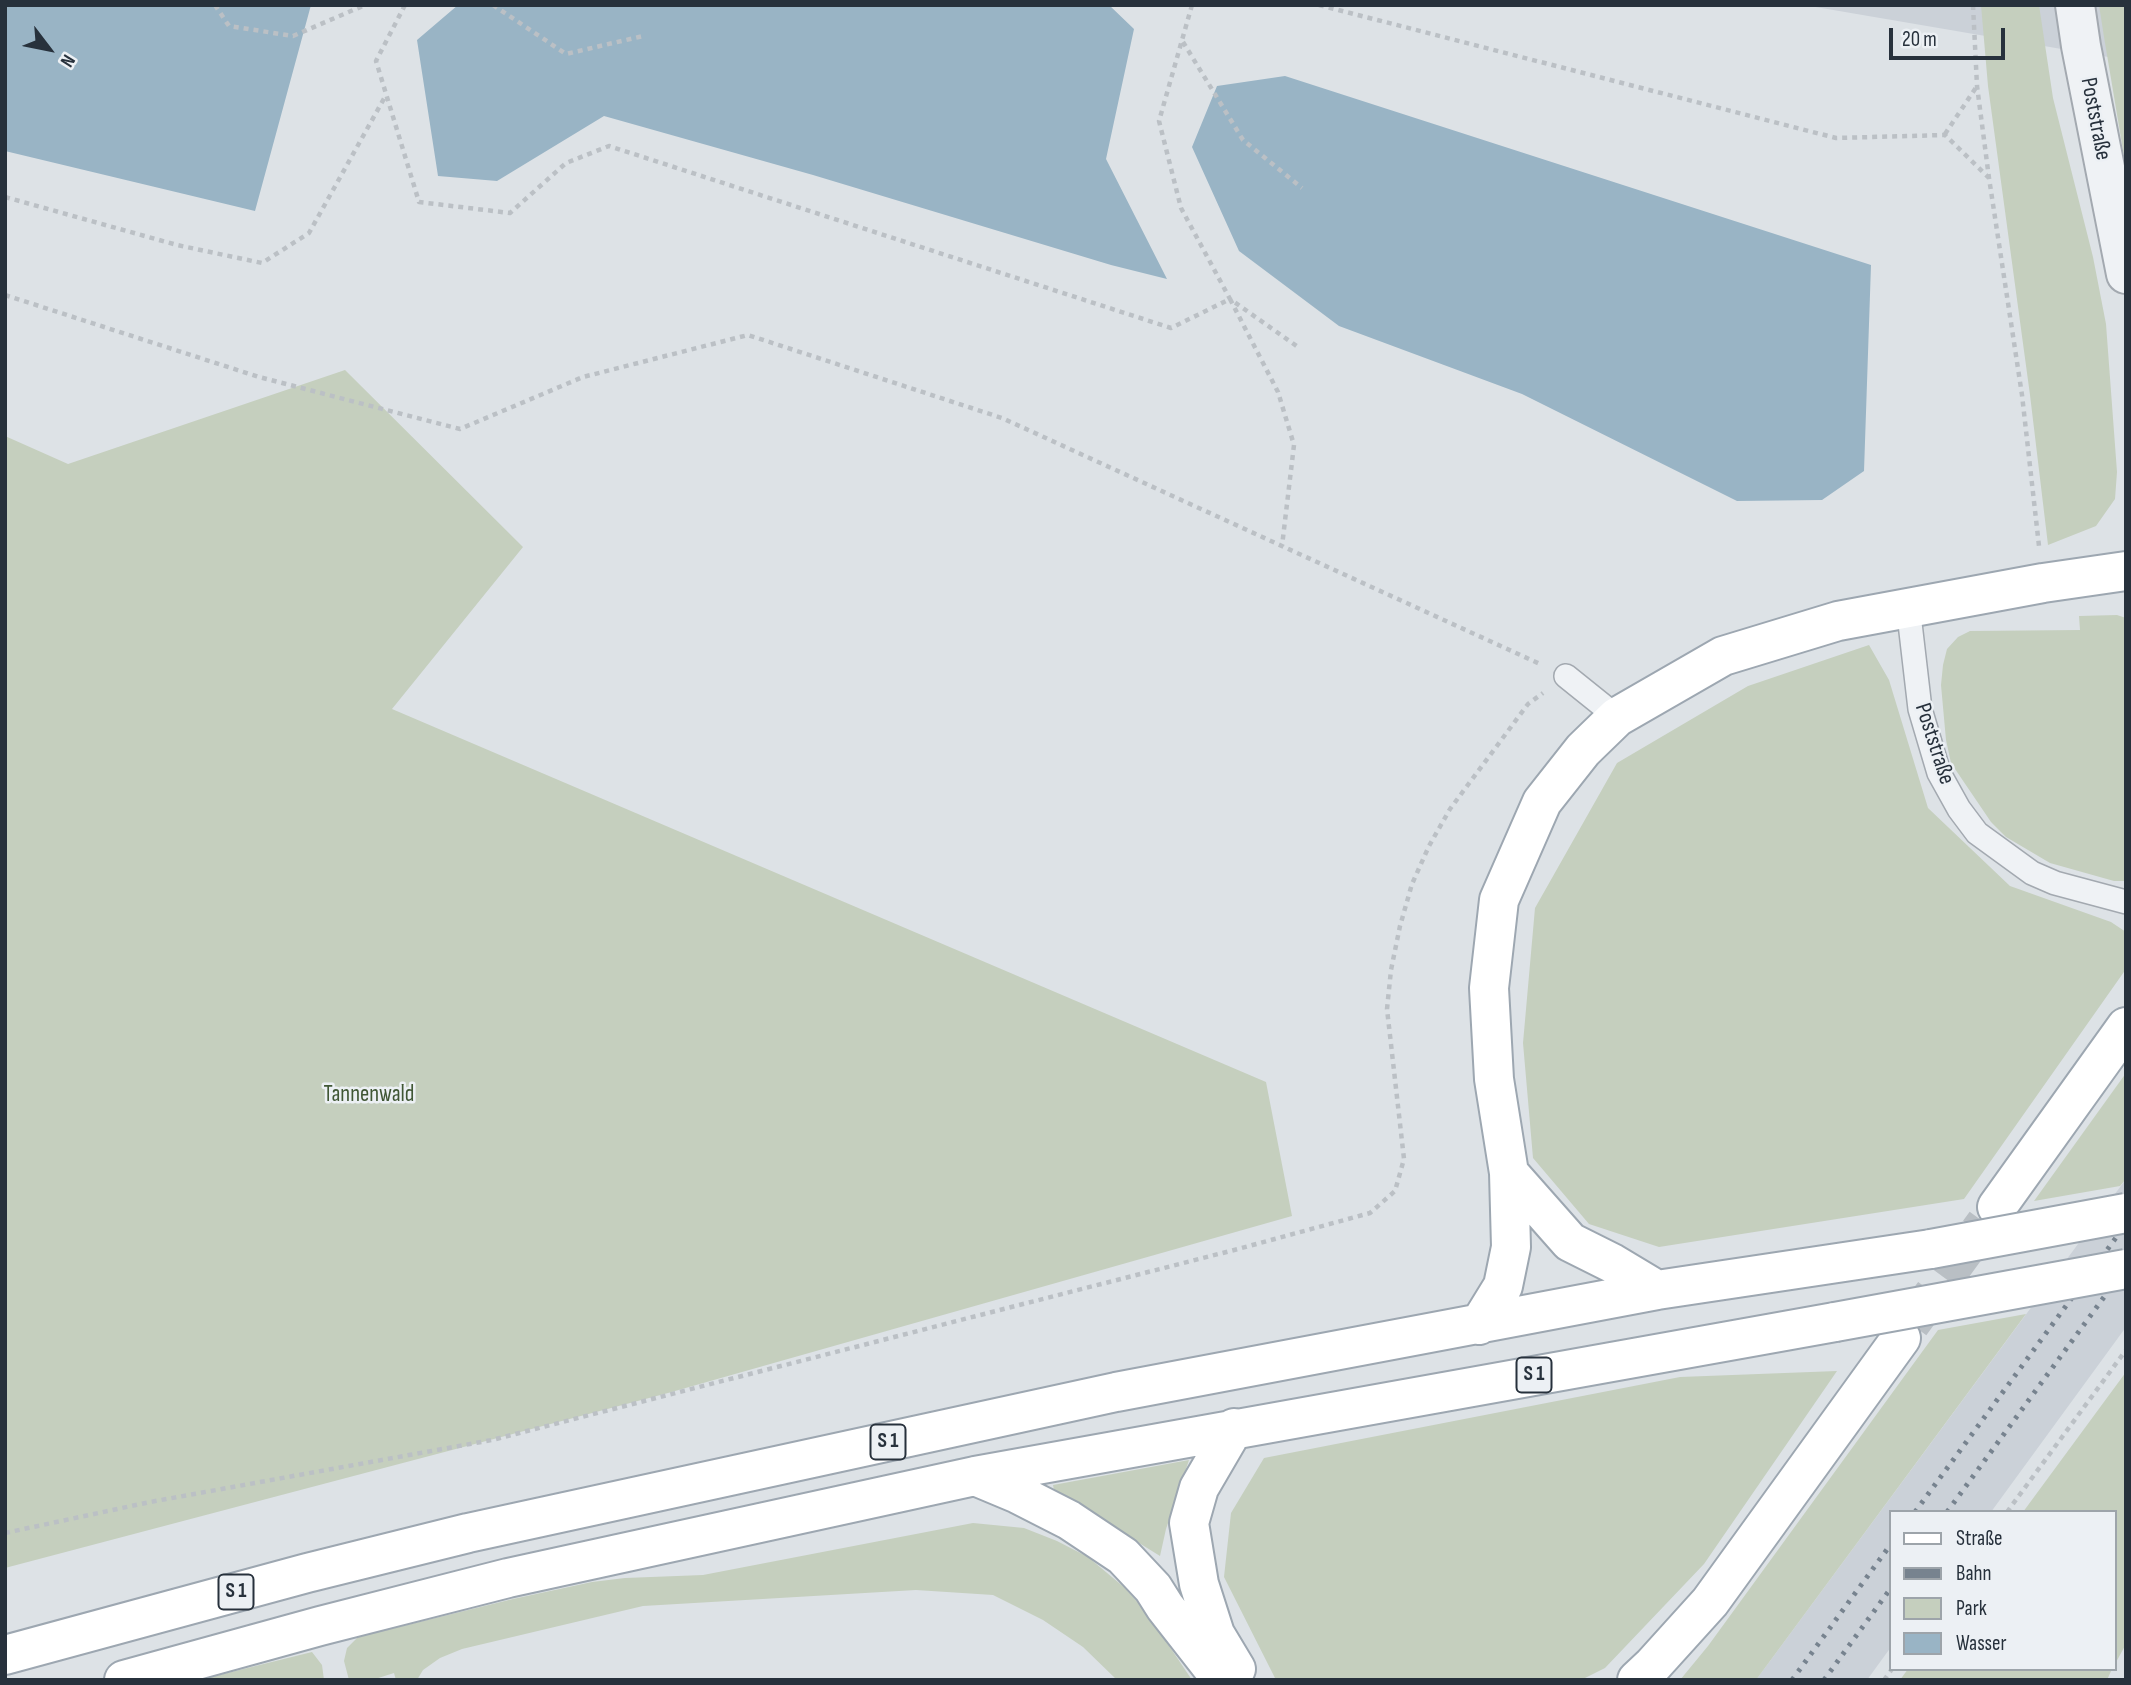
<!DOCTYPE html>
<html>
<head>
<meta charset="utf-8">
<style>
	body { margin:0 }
	#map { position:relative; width:2131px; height:1685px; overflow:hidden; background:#dde2e6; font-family:"Sofia Sans Condensed",sans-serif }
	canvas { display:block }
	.frame { position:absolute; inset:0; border:7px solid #27313c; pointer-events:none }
	.legend { position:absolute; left:1889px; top:1510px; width:228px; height:161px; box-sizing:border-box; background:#ecf0f4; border:2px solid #9da4aa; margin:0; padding:9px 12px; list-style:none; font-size:21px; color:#27313c }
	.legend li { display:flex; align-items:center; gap:14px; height:35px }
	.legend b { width:35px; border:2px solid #9da4aa }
	.north { position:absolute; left:14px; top:14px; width:70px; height:70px; -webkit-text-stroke:5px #ecf0f4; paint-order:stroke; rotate:122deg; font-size:19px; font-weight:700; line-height:28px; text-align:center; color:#27313c }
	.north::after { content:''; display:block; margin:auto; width:24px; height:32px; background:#27313c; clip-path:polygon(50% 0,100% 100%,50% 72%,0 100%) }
	.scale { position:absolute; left:1889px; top:28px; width:116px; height:32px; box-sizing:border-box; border:4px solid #27313c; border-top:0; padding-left:9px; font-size:21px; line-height:24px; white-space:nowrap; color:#27313c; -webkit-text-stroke:5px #ecf0f4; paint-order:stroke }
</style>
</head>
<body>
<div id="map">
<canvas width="2131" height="1685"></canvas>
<div class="frame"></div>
<ul class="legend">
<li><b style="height:9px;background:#fff"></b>Straße</li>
<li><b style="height:9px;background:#77838f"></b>Bahn</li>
<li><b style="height:19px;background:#c5cfbe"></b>Park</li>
<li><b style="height:19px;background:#99b4c5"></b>Wasser</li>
</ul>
<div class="north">N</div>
<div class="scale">20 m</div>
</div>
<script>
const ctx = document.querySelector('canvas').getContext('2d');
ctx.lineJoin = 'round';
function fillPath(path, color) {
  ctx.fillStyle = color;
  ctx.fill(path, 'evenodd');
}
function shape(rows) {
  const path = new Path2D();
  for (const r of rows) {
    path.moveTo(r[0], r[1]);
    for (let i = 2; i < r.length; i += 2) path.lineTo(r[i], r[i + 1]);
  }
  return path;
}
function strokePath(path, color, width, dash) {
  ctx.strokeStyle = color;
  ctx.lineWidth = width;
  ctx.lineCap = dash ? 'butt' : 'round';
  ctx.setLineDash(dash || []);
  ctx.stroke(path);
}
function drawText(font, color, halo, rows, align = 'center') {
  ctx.font = font + ' "Sofia Sans Condensed",sans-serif';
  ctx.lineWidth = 5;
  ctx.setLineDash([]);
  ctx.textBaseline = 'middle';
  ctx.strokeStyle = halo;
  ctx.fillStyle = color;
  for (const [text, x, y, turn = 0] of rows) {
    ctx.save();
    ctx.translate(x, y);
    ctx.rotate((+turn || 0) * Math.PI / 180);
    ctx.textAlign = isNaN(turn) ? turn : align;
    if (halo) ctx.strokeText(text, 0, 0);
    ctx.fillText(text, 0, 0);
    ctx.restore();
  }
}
fillPath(shape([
	[1804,5,2126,5,2120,59],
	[2126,1179,2126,1327,1991,1512,1891,1512,1891,1647,1867,1680,1756,1680]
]), '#cbd1d8');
fillPath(shape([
	[1981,5,2039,5,2053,98,2093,257,2106,324,2117,472,2115,499,2096,526,2048,545,2030,395,1988,86],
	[2099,5,2126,5,2126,168,2104,37],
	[345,370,523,547,392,709,1266,1082,1292,1216,668,1393,5,1568,5,436,68,464],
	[2117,615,2126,618,2126,881,2114,881,2050,863,2006,837,1991,822,1951,763,1946,740,1941,685,1943,665,1947,649,1958,637,1970,631,2080,630,2079,616],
	[1869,645,1889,680,1928,808,2010,886,2111,922,2126,932,2126,969,1964,1199,1659,1247,1589,1224,1533,1158,1523,1043,1535,908,1617,763,1748,686],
	[2126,1073,2126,1179,2120,1186,2034,1201],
	[2026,1314,1756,1680,1680,1680,1708,1646,1938,1330],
	[1837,1371,1704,1564,1605,1668,1581,1680,1276,1680,1224,1577,1231,1513,1264,1458,1680,1377],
	[2126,1372,2126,1644,2115,1664,2115,1512,2023,1512],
	[1189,1460,1166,1529,1160,1556,1054,1490,1053,1485],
	[973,1523,1024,1528,1057,1541,1088,1557,1125,1588,1147,1613,1192,1680,1117,1680,1083,1647,1043,1620,993,1595,916,1590,643,1606,462,1649,440,1658,423,1670,417,1680,396,1680,394,1673,372,1680,349,1680,344,1661,347,1648,358,1637,513,1599,592,1582,625,1578,703,1575],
	[312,1652,322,1665,324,1680,199,1680],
	[1908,1669,2112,1669,2107,1680,1900,1680]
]), '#c5cfbe');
fillPath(shape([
	[5,5,311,5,255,211,5,151],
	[458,5,1109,5,1134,29,1106,159,1167,279,1111,265,813,175,604,116,497,181,438,176,417,40],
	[1285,76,1871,265,1864,471,1822,500,1737,501,1522,394,1339,326,1239,251,1192,147,1217,86]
]), '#99b4c5');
strokePath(shape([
	[1911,1324,1985,1223]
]), '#b9bfc4', 38, [38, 19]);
const service = shape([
	[1908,606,1920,709,1939,773,1959,809,1977,833,2032,873,2055,883,2126,902],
	[1566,676,1617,717]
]);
const tertiary = shape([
	[2075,5,2081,46,2126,274]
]);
const primary = shape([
	[1509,1173,1570,1242,1612,1263,1657,1290],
	[1997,1207,2126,1027],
	[1479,1325,1503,1286,1511,1247,1509,1173,1494,1079,1489,988,1499,900,1542,802,1583,750,1617,717,1723,656,1838,621,2043,583,2126,571],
	[1234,1428,1199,1488,1189,1523,1199,1584,1215,1634,1236,1669],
	[975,1476,1018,1494,1069,1520,1123,1556,1153,1588,1165,1607,1222,1680],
	[5,1655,307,1573,468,1533,1116,1392,1657,1290,1931,1249],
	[124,1680,320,1626,508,1578,975,1476,1835,1322],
	[1637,1680,1653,1665,1710,1602,1901,1338]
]);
strokePath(service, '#a3a9b0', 26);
strokePath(tertiary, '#a3a9b0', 42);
strokePath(primary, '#9da7b1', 42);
strokePath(shape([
	[215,5,229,26,293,36,365,5],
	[405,5,376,61,419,202,510,213,566,163,609,146,1171,328,1230,299,1278,392,1294,445,1282,546],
	[493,5,566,54,643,36],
	[1192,5,1159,121,1181,208,1230,299,1298,347],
	[1319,5,1836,138,1945,135,1989,178],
	[1973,5,1977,86,1989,178,2022,395,2039,546],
	[1183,42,1243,140,1302,188],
	[1945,134,1977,86],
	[5,197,177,245,262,263,309,233,386,95],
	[5,295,259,377,460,429,583,377,748,335,1002,418,1540,664],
	[2007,1512,2126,1350],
	[5,1533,150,1502,492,1440,1238,1249,1370,1213,1395,1191,1404,1159,1387,1009,1391,970,1400,926,1412,884,1429,846,1450,809,1528,704,1543,693],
	[1884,1680,1892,1669]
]), '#bbc0c5', 4.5, [5, 5]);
strokePath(service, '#eff2f5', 23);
strokePath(tertiary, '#eff2f5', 38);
strokePath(primary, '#fff', 38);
strokePath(shape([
	[1915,1512,2126,1224],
	[1947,1512,2126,1267],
	[1792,1680,1891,1544],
	[1824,1680,1891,1588]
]), '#77838f', 5, [3.5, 7]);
const primaryBridge = shape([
	[1931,1249,2126,1213],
	[1835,1322,2126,1269]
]);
strokePath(primaryBridge, '#9da7b1', 42, []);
strokePath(primaryBridge, '#fff', 38);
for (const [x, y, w] of [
	[1534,1375,35],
	[888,1442,35],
	[236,1592,35]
]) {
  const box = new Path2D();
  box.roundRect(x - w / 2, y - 17.5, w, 35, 5);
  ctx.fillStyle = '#ecf0f4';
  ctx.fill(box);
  strokePath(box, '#27313c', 2);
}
drawText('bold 21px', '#27313c', null, [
	["S 1",1534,1375],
	["S 1",888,1442],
	["S 1",236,1592]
]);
drawText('23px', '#27313c', '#ecf0f4', [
	["Poststraße",2095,119,79],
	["Poststraße",1934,744,72]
]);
drawText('23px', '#405735', '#ecf0f4', [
	["Tannenwald",369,1095]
]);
</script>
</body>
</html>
